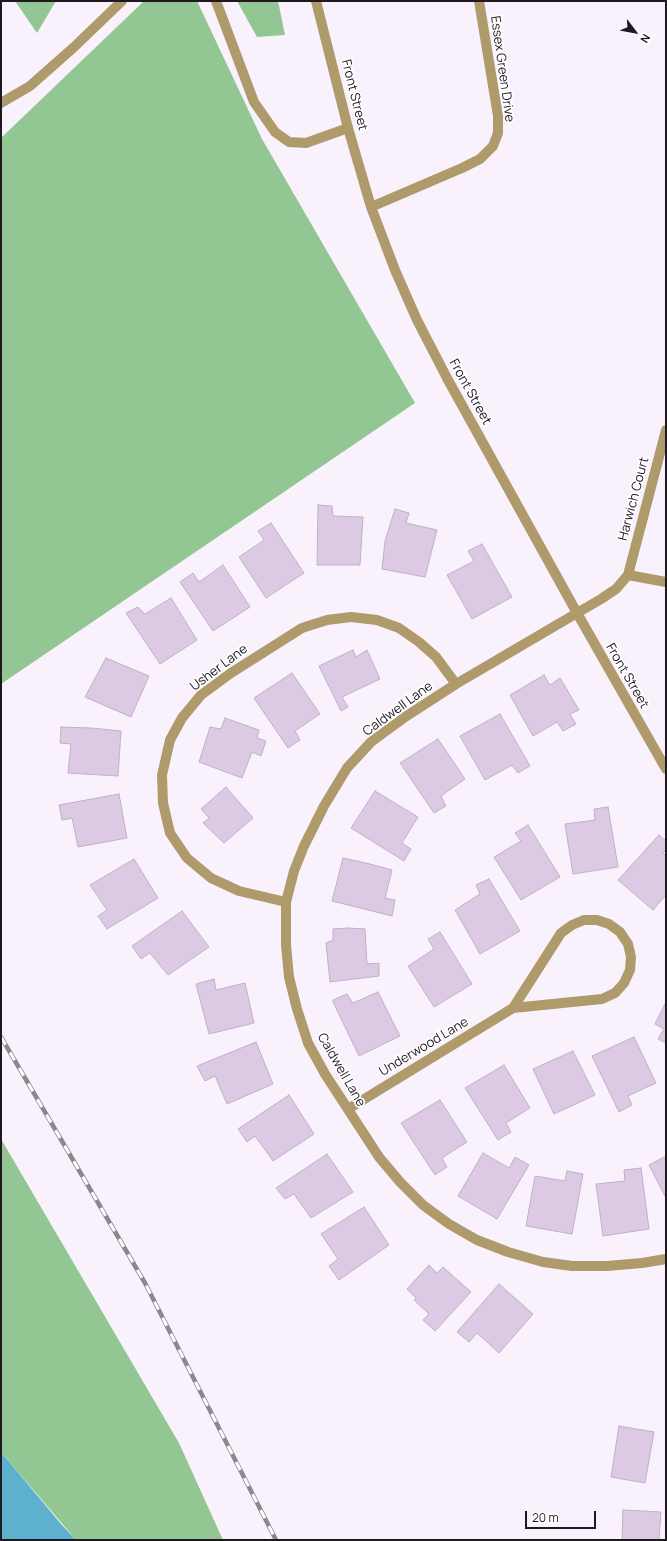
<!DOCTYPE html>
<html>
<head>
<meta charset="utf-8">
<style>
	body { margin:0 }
	#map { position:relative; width:667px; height:1541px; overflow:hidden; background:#f9f2fc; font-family:Manrope,sans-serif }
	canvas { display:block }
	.frame { position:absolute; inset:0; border:2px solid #1f1821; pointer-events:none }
	.north { position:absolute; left:615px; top:12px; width:40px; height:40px; -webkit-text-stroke:3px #fff; paint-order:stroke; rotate:122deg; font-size:11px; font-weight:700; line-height:16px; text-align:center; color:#1f1821 }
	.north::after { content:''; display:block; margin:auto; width:14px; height:18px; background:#1f1821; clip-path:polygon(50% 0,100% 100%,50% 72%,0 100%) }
	.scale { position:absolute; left:525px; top:1511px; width:71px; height:18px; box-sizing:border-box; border:2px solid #1f1821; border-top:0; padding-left:5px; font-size:12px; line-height:14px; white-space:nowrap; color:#1f1821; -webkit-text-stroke:3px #fff; paint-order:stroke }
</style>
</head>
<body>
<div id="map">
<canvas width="667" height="1541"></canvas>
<div class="frame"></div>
<div class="north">N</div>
<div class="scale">20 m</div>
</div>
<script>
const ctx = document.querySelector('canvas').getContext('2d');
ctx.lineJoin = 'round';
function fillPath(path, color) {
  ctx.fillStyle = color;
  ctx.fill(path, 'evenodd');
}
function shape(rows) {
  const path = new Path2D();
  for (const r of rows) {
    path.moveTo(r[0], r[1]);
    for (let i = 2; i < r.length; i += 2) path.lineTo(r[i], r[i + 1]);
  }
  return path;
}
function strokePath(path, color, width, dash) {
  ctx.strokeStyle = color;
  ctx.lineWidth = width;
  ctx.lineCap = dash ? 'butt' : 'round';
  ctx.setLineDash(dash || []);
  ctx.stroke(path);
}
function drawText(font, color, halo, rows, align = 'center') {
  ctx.font = font + ' Manrope,sans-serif';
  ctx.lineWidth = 3.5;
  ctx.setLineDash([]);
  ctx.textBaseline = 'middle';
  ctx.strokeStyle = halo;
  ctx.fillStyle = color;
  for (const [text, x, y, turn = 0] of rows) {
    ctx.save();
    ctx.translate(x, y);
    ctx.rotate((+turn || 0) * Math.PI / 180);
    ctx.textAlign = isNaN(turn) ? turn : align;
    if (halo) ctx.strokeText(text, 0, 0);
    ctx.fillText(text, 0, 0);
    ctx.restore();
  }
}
fillPath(shape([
	[15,1,56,1,37,33],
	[144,1,197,1,262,139,415,403,1,684,1,138],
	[237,1,278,1,285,35,257,37],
	[1,1139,179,1443,223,1540,76,1540,1,1452]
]), '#92c793');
fillPath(shape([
	[1,1452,61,1524,76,1540,1,1540]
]), '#5db0ce');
const building = shape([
	[318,505,332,506,333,516,363,517,360,565,317,565,318,505],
	[395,509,409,513,406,523,437,530,425,577,382,569,385,541,395,509],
	[271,523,304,573,266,598,239,557,264,540,258,531,271,523],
	[482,544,512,597,472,619,447,575,474,561,468,551,482,544],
	[223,565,250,607,213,631,180,582,193,573,199,582,223,565],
	[171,598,197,640,160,664,126,613,138,607,145,614,171,598],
	[353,650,356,657,367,650,380,679,342,697,348,707,341,711,319,666,353,650],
	[106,658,149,676,131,717,85,697,106,658],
	[292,673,320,714,295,731,300,740,288,748,254,698,292,673],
	[544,675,550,685,560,678,579,710,570,714,576,724,563,731,557,722,533,736,510,695,544,675],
	[500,714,530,766,518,773,512,765,485,780,460,736,500,714],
	[225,718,259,730,257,738,266,741,261,756,252,752,242,778,199,762,210,727,221,729,225,718],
	[61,727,91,728,121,731,118,776,68,773,71,744,60,743,61,727],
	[438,739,465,779,441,796,446,806,434,813,400,763,438,739],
	[226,787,253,818,224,843,203,823,209,818,201,809,226,787],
	[375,791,418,817,402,843,411,849,404,861,351,828,375,791],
	[119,794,127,838,78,847,72,818,62,820,59,805,119,794],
	[608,807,618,867,573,874,565,824,595,820,594,809,608,807],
	[528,825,560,877,521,900,494,857,521,841,515,833,528,825],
	[659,835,666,841,666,850,663,853,666,856,666,895,653,910,618,880,659,835],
	[343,858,370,864,392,870,385,898,395,900,392,916,332,901,343,858],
	[134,859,158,898,107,929,98,916,107,910,90,885,134,859],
	[489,879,520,931,480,954,455,910,480,894,476,885,489,879],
	[182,911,209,947,168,975,150,953,141,959,132,946,182,911],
	[348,928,365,929,367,964,379,963,379,976,330,982,326,943,333,940,333,929,348,928],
	[440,932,472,984,434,1007,408,966,434,949,428,939,440,932],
	[214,979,216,990,245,983,254,1023,209,1034,196,984,214,979],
	[378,992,400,1036,359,1056,333,1002,333,1000,347,994,353,1003,378,992],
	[666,1002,666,1043,658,1039,664,1029,655,1024,666,1002],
	[634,1037,656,1083,628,1096,632,1105,619,1112,592,1056,634,1037],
	[256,1042,273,1084,227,1104,215,1076,205,1081,197,1066,256,1042],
	[573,1051,595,1095,554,1114,533,1069,573,1051],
	[504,1065,530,1108,506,1123,511,1132,498,1140,465,1088,504,1065],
	[289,1095,314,1134,273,1161,255,1136,247,1142,238,1129,289,1095],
	[440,1100,467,1142,442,1158,447,1167,435,1175,401,1123,440,1100],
	[483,1153,509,1168,515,1157,529,1165,497,1219,458,1196,483,1153],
	[327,1154,353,1192,311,1218,294,1194,285,1199,276,1188,327,1154],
	[664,1157,666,1161,666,1198,649,1165,664,1157],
	[641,1168,649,1229,603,1236,596,1184,625,1181,624,1170,641,1168],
	[567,1171,583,1174,572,1234,526,1226,535,1176,565,1181,567,1171],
	[364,1207,389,1245,339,1280,329,1266,338,1259,321,1234,364,1207],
	[429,1265,437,1273,443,1267,471,1292,435,1331,423,1320,429,1314,414,1300,416,1298,407,1289,429,1265],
	[499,1284,533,1314,499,1353,477,1333,469,1342,457,1332,499,1284],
	[619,1426,654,1432,645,1483,611,1477,619,1426],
	[623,1510,661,1512,659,1540,622,1540,623,1510]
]);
fillPath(building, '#dcc9e3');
strokePath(building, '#c0afc8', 1);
strokePath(shape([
	[216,1,254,102,275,132,289,142,306,143,348,128],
	[1,103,30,86,73,48,122,1]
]), '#af9a6b', 10);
strokePath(shape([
	[316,1,348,128,371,207,395,270,417,320,448,380,577,613,666,769],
	[371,207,462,168,480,159,493,146,498,133,498,116,479,1],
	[666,430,628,575,616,589,601,599,456,684,405,717,371,742,347,768,324,806,304,846,294,871,286,902,286,945,289,977,297,1009,308,1043,325,1074,379,1157,400,1182,423,1205,449,1224,477,1240,508,1252,543,1262,572,1266,607,1266,642,1263,666,1259],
	[628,575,666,582],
	[286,902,239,891,211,878,187,858,170,833,163,803,162,775,170,740,182,718,201,695,231,673,302,628,327,620,351,617,377,620,399,628,419,642,436,657,456,684],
	[348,1109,513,1008,602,999,615,993,624,983,630,970,631,957,628,944,620,932,609,924,597,920,584,920,572,925,561,933,513,1008]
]), '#af9a6b', 10);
const rail = shape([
	[1,1037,145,1283,276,1540]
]);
strokePath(rail, '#8d868f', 4.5);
strokePath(rail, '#fff', 3, [9]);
drawText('13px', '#1f1821', '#fff', [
	["Essex Green Drive",502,69,82],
	["Front Street",354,95,76],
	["Front Street",470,392,61],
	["Harwich Court",634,499,-75],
	["Usher Lane",219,668,-37],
	["Front Street",627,676,60],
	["Caldwell Lane",398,709,-36],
	["Underwood Lane",424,1047,-31],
	["Caldwell Lane",341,1070,60]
]);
</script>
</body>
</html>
